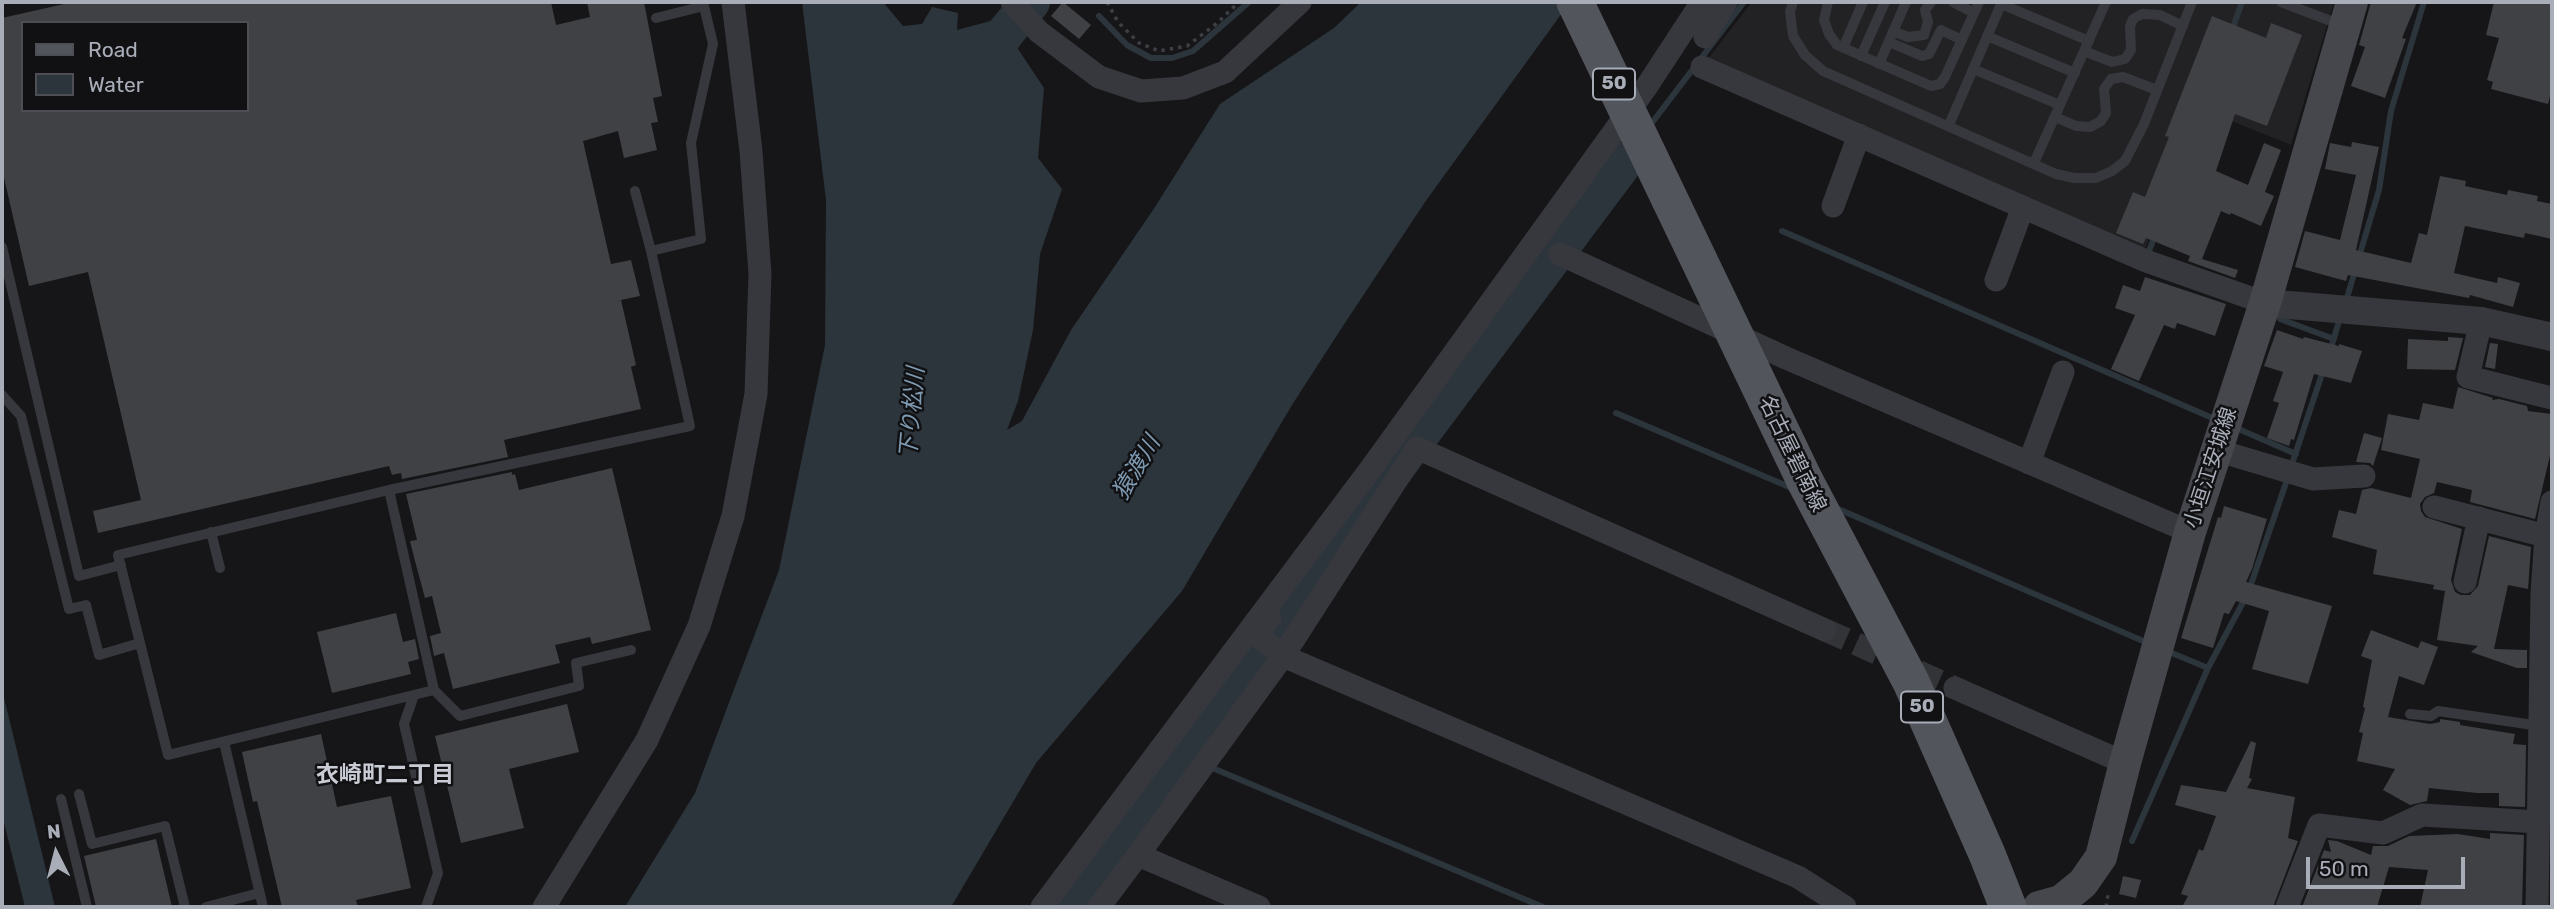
<!DOCTYPE html>
<html>
<head>
<meta charset="utf-8">
<style>
	body { margin:0 }
	#map { position:relative; width:2554px; height:909px; overflow:hidden; background:#161618; font-family:Rubik,sans-serif }
	canvas { display:block }
	.frame { position:absolute; inset:0; border:4px solid #a8adb8; pointer-events:none }
	.legend { position:absolute; left:21px; top:21px; width:228px; height:91px; box-sizing:border-box; background:#111113; border:2px solid #4d4f55; margin:0; padding:9px 12px; list-style:none; font-size:21px; color:#a8adb8 }
	.legend li { display:flex; align-items:center; gap:14px; height:35px }
	.legend b { width:35px; border:2px solid #4d4f55 }
	.north { position:absolute; left:21px; top:818px; width:70px; height:70px; -webkit-text-stroke:5px #111113; paint-order:stroke; rotate:354deg; font-size:19px; font-weight:700; line-height:28px; text-align:center; color:#a8adb8 }
	.north::after { content:''; display:block; margin:auto; width:24px; height:32px; background:#a8adb8; clip-path:polygon(50% 0,100% 100%,50% 72%,0 100%) }
	.scale { position:absolute; left:2306px; top:857px; width:159px; height:32px; box-sizing:border-box; border:4px solid #a8adb8; border-top:0; padding-left:9px; font-size:21px; line-height:24px; white-space:nowrap; color:#a8adb8; -webkit-text-stroke:5px #111113; paint-order:stroke }
</style>
</head>
<body>
<div id="map">
<canvas width="2554" height="909"></canvas>
<div class="frame"></div>
<ul class="legend">
<li><b style="height:9px;background:#53555c"></b>Road</li>
<li><b style="height:19px;background:#2c353c"></b>Water</li>
</ul>
<div class="north">N</div>
<div class="scale">50 m</div>
</div>
<script>
const ctx = document.querySelector('canvas').getContext('2d');
ctx.lineJoin = 'round';
function fillPath(path, color) {
  ctx.fillStyle = color;
  ctx.fill(path, 'evenodd');
}
function shape(rows) {
  const path = new Path2D();
  for (const r of rows) {
    path.moveTo(r[0], r[1]);
    for (let i = 2; i < r.length; i += 2) path.lineTo(r[i], r[i + 1]);
  }
  return path;
}
function strokePath(path, color, width, dash) {
  ctx.strokeStyle = color;
  ctx.lineWidth = width;
  ctx.lineCap = dash ? 'butt' : 'round';
  ctx.setLineDash(dash || []);
  ctx.stroke(path);
}
function drawText(font, color, halo, rows, align = 'center') {
  ctx.font = font + ' Rubik,"Noto Sans JP",sans-serif';
  ctx.lineWidth = 5;
  ctx.setLineDash([]);
  ctx.textBaseline = 'middle';
  ctx.strokeStyle = halo;
  ctx.fillStyle = color;
  for (const [text, x, y, turn = 0] of rows) {
    ctx.save();
    ctx.translate(x, y);
    ctx.rotate((+turn || 0) * Math.PI / 180);
    ctx.textAlign = isNaN(turn) ? turn : align;
    if (halo) ctx.strokeText(text, 0, 0);
    ctx.fillText(text, 0, 0);
    ctx.restore();
  }
}
fillPath(shape([
	[1752,2,2334,2,2291,145,2199,108,2144,251,1707,60]
]), '#222225');
fillPath(shape([
	[802,2,883,2,903,26,922,24,932,7,958,13,957,30,998,19,1044,88,1038,158,1062,189,1040,254,1033,330,1018,401,1007,430,1022,421,1071,330,1153,210,1220,104,1334,28,1361,2,1570,2,1425,202,1341,329,1292,405,1182,591,1036,763,951,907,625,907,695,793,779,570,825,345,826,200],
	[2,690,8,714,55,907,25,907,2,815]
]), '#2c353c');
strokePath(shape([
	[1099,16,1127,45,1151,58,1172,58,1193,51,1249,2],
	[2231,33,2242,2],
	[1648,128,1744,2],
	[1782,231,2217,420],
	[2149,251,2156,233],
	[2359,257,2379,190,2391,111,2424,2],
	[2346,301,2355,271],
	[2280,319,2334,339],
	[2330,351,2340,318],
	[1616,413,1794,489],
	[2234,427,2296,454],
	[2291,467,2323,371],
	[1836,508,2150,644],
	[2167,651,2208,668],
	[1185,757,1200,763],
	[1210,767,1543,907],
	[2132,841,2208,668,2248,593,2288,477]
]), '#2c353c', 6);
strokePath(shape([
	[977,77,1006,32,1031,2],
	[1074,907,1414,443,1625,161]
]), '#2c353c', 38);
fillPath(shape([
	[73,2,551,2,556,25,590,17,587,2,644,2,662,96,653,98,658,122,651,123,657,150,624,158,618,131,583,141,611,264,631,260,640,296,621,300,636,365,631,367,641,409,504,440,508,457,402,479,401,473,392,475,389,466,98,533,93,511,141,500,88,272,29,286,2,169,2,18],
	[23,23,247,23,247,110,23,110],
	[1063,2,1091,25,1079,39,1051,16],
	[2371,2,2417,2,2402,38,2406,39,2385,98,2351,86,2365,47,2359,45],
	[2494,2,2552,2,2552,89,2548,104,2491,89,2493,82,2487,80,2499,38,2486,35],
	[2212,16,2266,38,2271,23,2302,35,2267,126,2235,114,2216,171,2248,185,2264,143,2281,150,2265,192,2274,196,2261,226,2231,213,2230,215,2221,211,2202,259,2238,270,2235,278,2188,261,2190,256,2146,238,2143,244,2116,233,2133,192,2145,197,2169,137,2165,136],
	[2352,142,2379,147,2356,250,2411,263,2419,233,2427,235,2440,176,2466,181,2465,186,2507,195,2508,190,2538,196,2537,201,2552,204,2552,239,2525,233,2524,238,2465,226,2454,273,2497,283,2498,277,2520,283,2513,307,2470,295,2469,298,2348,275,2346,281,2295,267,2305,231,2340,240,2356,175,2325,169,2330,143,2351,147],
	[2145,277,2226,304,2215,336,2177,323,2175,329,2164,325,2139,381,2111,369,2135,315,2115,308,2123,285,2140,291],
	[2277,330,2303,339,2304,337,2339,346,2339,344,2362,351,2351,383,2314,374,2294,440,2291,439,2289,446,2267,438,2279,403,2273,401,2283,372,2264,366],
	[2448,337,2463,338,2455,370,2407,369,2408,339,2448,341],
	[2490,343,2498,344,2495,369,2485,367],
	[2458,387,2493,398,2492,400,2499,399,2527,406,2528,411,2552,414,2552,447,2535,519,2470,502,2472,490,2437,482,2434,493,2425,497,2420,504,2421,511,2425,517,2462,529,2451,580,2455,592,2461,595,2470,595,2478,586,2489,536,2531,547,2528,589,2508,585,2494,649,2527,650,2527,668,2517,668,2471,652,2478,646,2437,640,2445,591,2433,589,2434,585,2373,574,2377,550,2332,537,2339,510,2356,514,2362,490,2371,488,2411,498,2420,459,2381,450,2388,414,2419,420,2423,403,2453,409],
	[2364,433,2382,438,2373,466,2370,463,2356,462],
	[612,468,651,630,592,644,590,637,555,645,560,663,453,689,444,653,434,656,430,636,441,633,432,596,425,598,415,561,410,541,417,540,406,494,512,472,512,475,515,474,519,490],
	[2224,506,2267,519,2252,569,2246,582,2332,606,2308,684,2252,669,2269,611,2236,601,2229,614,2224,613,2213,648,2181,638,2218,517,2221,518],
	[396,613,403,642,415,639,419,659,408,662,411,674,332,693,317,632],
	[2371,630,2418,648,2421,641,2438,647,2424,685,2399,676,2388,717,2430,724,2440,722,2440,719,2460,722,2460,725,2515,734,2513,744,2526,745,2525,807,2499,806,2499,793,2477,793,2429,788,2427,801,2410,805,2383,790,2395,769,2357,761,2363,733,2359,732,2365,708,2363,707,2372,660,2361,656],
	[567,704,579,752,509,769,524,828,461,843,435,736],
	[321,734,337,807,391,796,411,888,356,900,358,907,282,907,257,801,253,802,242,752],
	[2251,741,2256,743,2249,778,2252,779,2247,788,2295,797,2288,838,2298,841,2273,907,2182,907,2188,896,2181,894,2199,849,2203,851,2216,816,2175,805,2181,785,2226,792],
	[2490,833,2524,835,2522,907,2420,907,2428,870,2389,867,2377,907,2302,907,2324,850,2331,852,2328,840,2337,841,2371,855,2373,846,2388,846,2409,836,2458,834,2490,839],
	[156,839,172,907,96,907,84,856],
	[2123,876,2141,880,2136,898,2119,894]
]), '#404145');
strokePath(shape([
	[1825,630,1955,688]
]), '#333438', 23, [23, 11]);
strokePath(shape([
	[1107,2,1118,22,1139,43,1159,51,1187,46,1216,24,1239,2],
	[2106,907,2108,895]
]), '#3d3f44', 3.5, [3.5, 5]);
strokePath(shape([
	[1793,2,1790,12,1793,36,1805,55,1823,71,2056,174,2074,178,2096,178,2112,171,2125,161,2144,124,2192,2],
	[1828,2,1824,20,1829,34,1837,45,1931,86,1940,84,1945,77,1979,2],
	[1953,2,1974,13],
	[2281,2,2344,26],
	[2001,4,2089,41],
	[656,18,704,6],
	[1893,31,1908,37,1924,35,1928,22,1925,10,1931,2],
	[1987,36,2075,73],
	[1889,42,1922,56,1929,54,1941,30,1962,40],
	[1843,48,1863,2],
	[2084,51,2112,62,2125,59,2131,50,2130,26,2133,19,2142,14,2160,15,2183,26],
	[1861,56,1885,2],
	[1879,64,1906,2],
	[1973,69,2060,105],
	[2055,117,2076,126,2090,127,2101,121,2106,113,2104,89,2111,79,2123,77,2157,90],
	[1949,125,2002,2],
	[2034,163,2106,2],
	[2,247,79,576,121,565],
	[651,251,701,239,691,143,713,44,703,2],
	[2,395,21,416,69,609,86,605,99,655,140,643],
	[389,490,434,690,168,755,118,555,389,490,690,426,651,251,635,191],
	[211,532,220,568],
	[434,690,460,716,579,686,576,663,631,650],
	[414,695,404,724,438,873,426,907],
	[2410,714,2431,716,2438,711,2540,726],
	[224,742,263,907],
	[79,794,92,844,165,826,185,907],
	[61,799,87,907],
	[206,907,259,893]
]), '#37383d', 10);
strokePath(shape([
	[1012,2,1039,32,1099,77,1141,91,1183,88,1225,72,1300,2],
	[1705,37,1726,2],
	[1702,67,2146,261,2265,303],
	[1833,206,1859,135],
	[1560,254,1786,358,2190,532],
	[1996,280,2023,207],
	[2481,321,2468,377,2552,398],
	[2216,450,2313,479,2364,476],
	[2029,463,2063,372],
	[2434,507,2546,536],
	[2465,582,2479,518],
	[1270,618,1257,635,1283,656,1417,448,1825,630],
	[1955,688,2125,763],
	[1138,855,1283,656,1798,877,1845,907],
	[544,907,647,740,699,626,733,516,756,394,760,274,751,151,733,2],
	[1042,907,1372,467,1647,86,1702,2],
	[1099,907,1138,855,1259,907],
	[2287,907,2319,825,2383,833,2422,815,2539,822],
	[2537,907,2542,594,2546,536,2552,502]
]), '#37383d', 23);
strokePath(shape([
	[2265,303,2481,321,2552,337]
]), '#37383d', 28);
strokePath(shape([
	[2039,907,2061,901,2083,883,2101,857,2125,763,2190,532,2265,303,2352,2]
]), '#45474d', 32);
strokePath(shape([
	[1805,481,1911,682,1987,854,2008,907]
]), '#53555c', 37);
strokePath(shape([
	[1575,2,1805,481]
]), '#53555c', 37);
for (const [x, y, w] of [
	[1614,84,42],
	[1922,707,42]
]) {
  const box = new Path2D();
  box.roundRect(x - w / 2, y - 15.5, w, 31, 5);
  ctx.fillStyle = '#111113';
  ctx.fill(box);
  strokePath(box, '#a8adb8', 2);
}
drawText('bold 19px', '#a8adb8', null, [
	["50",1614,84],
	["50",1922,707]
]);
drawText('21px', '#a8adb8', '#111113', [
	["名古屋碧南線",1792,454,64],
	["小垣江安城線",2211,468,-72]
]);
drawText('italic 23px', '#7f9bb3', '#111113', [
	["下り松川",913,413,-85],
	["猿渡川",1137,468,-59]
]);
drawText('bold 23px', '#c9ccd4', '#111113', [
	["衣崎町二丁目",385,775]
]);
</script>
</body>
</html>
